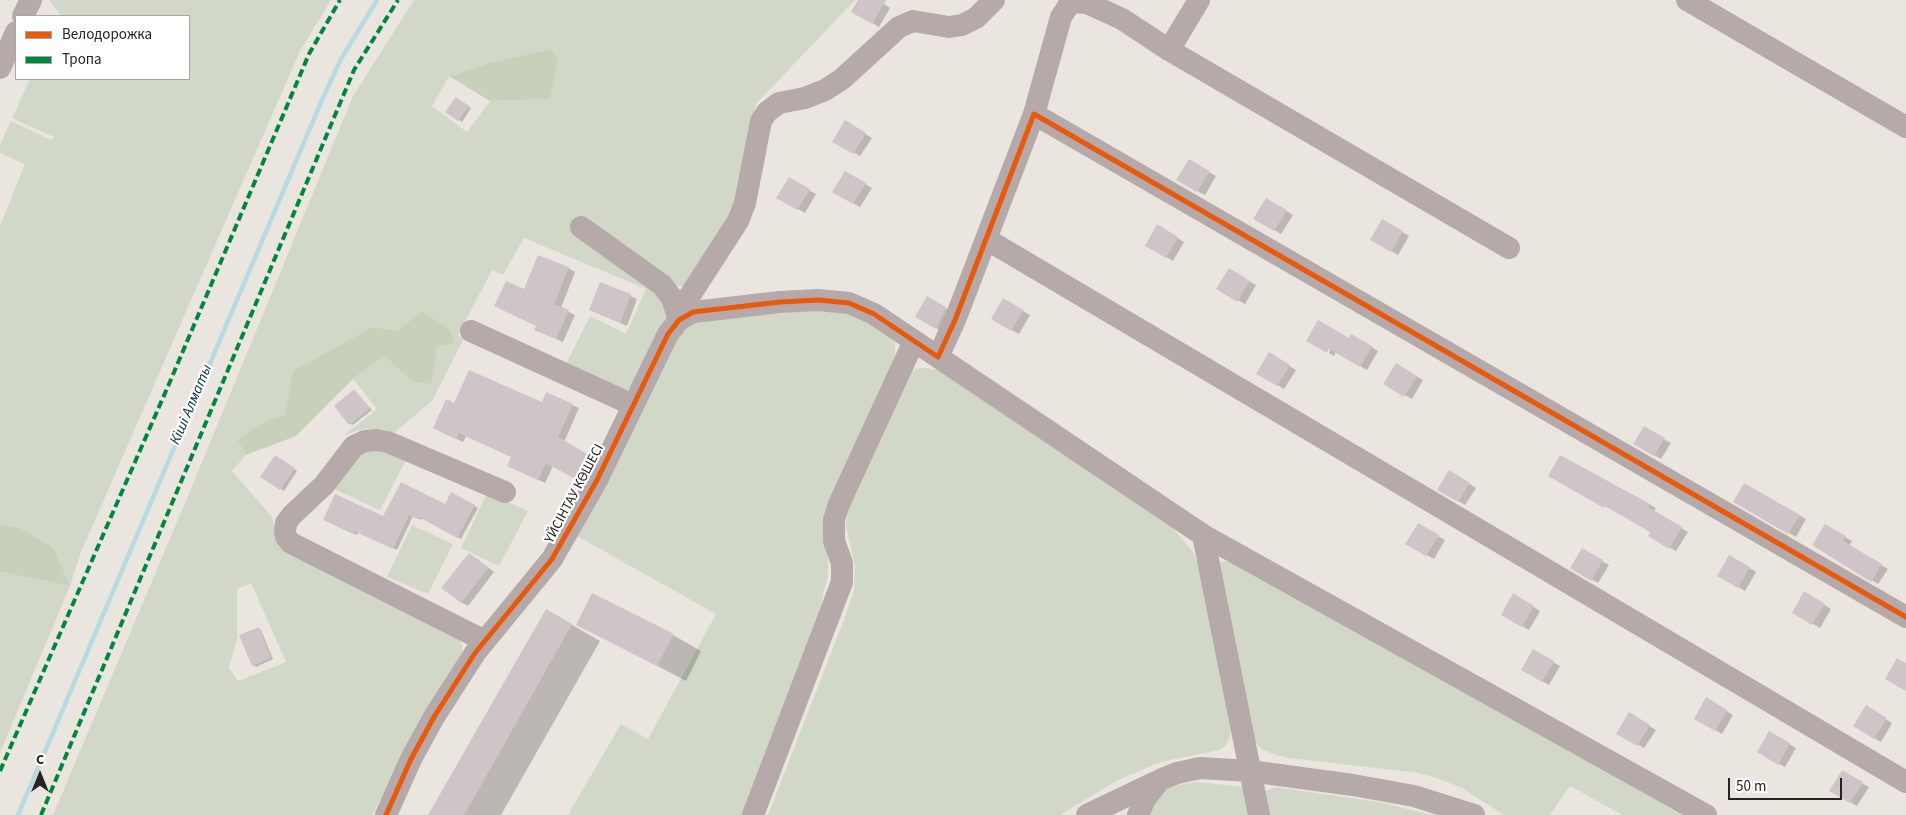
<!DOCTYPE html>
<html>
<head>
<meta charset="utf-8">
<style>
	body { margin:0 }
	#map { position:relative; width:1906px; height:815px; overflow:hidden; background:#ebe5e0; font-family:"Source Sans 3",sans-serif }
	canvas { display:block }
	.legend { position:absolute; left:15px; top:15px; width:175px; height:65px; box-sizing:border-box; background:#fff; border:1px solid #a9a7a6; margin:0; padding:6px 9px; list-style:none; font-size:15px; color:#272320 }
	.legend li { display:flex; align-items:center; gap:10px; height:25px }
	.legend b { width:25px; border:1px solid #a9a7a6 }
	.north { position:absolute; left:15px; top:750px; width:50px; height:50px; -webkit-text-stroke:4px #fff; paint-order:stroke; rotate:0deg; font-size:14px; font-weight:700; line-height:20px; text-align:center; color:#272320 }
	.north::after { content:''; display:block; margin:auto; width:18px; height:22px; background:#272320; clip-path:polygon(50% 0,100% 100%,50% 72%,0 100%) }
	.scale { position:absolute; left:1728px; top:778px; width:114px; height:22px; box-sizing:border-box; border:2px solid #272320; border-top:0; padding-left:6px; font-size:15px; line-height:18px; white-space:nowrap; color:#272320; -webkit-text-stroke:4px #fff; paint-order:stroke }
</style>
</head>
<body>
<div id="map">
<canvas width="1906" height="815"></canvas>
<ul class="legend">
<li><b style="height:6px;background:#e8590c"></b>Велодорожка</li>
<li><b style="height:6px;background:#00873e"></b>Тропа</li>
</ul>
<div class="north">С</div>
<div class="scale">50 m</div>
</div>
<script>
const ctx = document.querySelector('canvas').getContext('2d');
ctx.lineJoin = 'round';
function fillPath(path, color) {
  ctx.fillStyle = color;
  ctx.fill(path, 'evenodd');
}
function shape(rows) {
  const path = new Path2D();
  for (const r of rows) {
    path.moveTo(r[0], r[1]);
    for (let i = 2; i < r.length; i += 2) path.lineTo(r[i], r[i + 1]);
  }
  return path;
}
function strokePath(path, color, width, dash) {
  ctx.strokeStyle = color;
  ctx.lineWidth = width;
  ctx.lineCap = dash ? 'butt' : 'round';
  ctx.setLineDash(dash || []);
  ctx.stroke(path);
}
function drawText(font, color, halo, rows, align = 'center') {
  ctx.font = font + ' "Source Sans 3",sans-serif';
  ctx.lineWidth = 4.5;
  ctx.setLineDash([]);
  ctx.textBaseline = 'middle';
  ctx.strokeStyle = halo;
  ctx.fillStyle = color;
  for (const [text, x, y, turn = 0] of rows) {
    ctx.save();
    ctx.translate(x, y);
    ctx.rotate((+turn || 0) * Math.PI / 180);
    ctx.textAlign = isNaN(turn) ? turn : align;
    if (halo) ctx.strokeText(text, 0, 0);
    ctx.fillText(text, 0, 0);
    ctx.restore();
  }
}
fillPath(shape([
	[49,0,331,0,300,51,81,552,70,586,0,753,0,572,69,586,18,527,0,525,0,226,25,164,0,153,0,145,11,121,51,140,54,137,12,118,30,79,189,79,189,16,59,16,60,14],
	[414,0,855,0,756,104,752,120,735,214,683,286,673,286,664,296,667,319,630,388,624,392,565,366,590,316,626,334,646,289,524,238,503,275,492,270,458,335,464,338,432,401,395,432,381,429,363,429,344,435,377,409,353,379,384,356,412,381,437,347,453,344,398,331,372,327,294,371,285,415,265,421,237,440,246,455,232,471,272,517,279,540,459,638,462,645,462,653,372,815,53,815,188,496,353,96],
	[549,49,550,99,490,101,467,132,432,106,449,76,488,63],
	[251,583,286,662,238,681,229,668,237,639,237,589],
	[820,310,844,313,864,321,891,338,895,344,895,354,892,366,828,556,828,575,819,612,742,815,568,815,621,724,648,739,716,614,577,536,675,341,685,329,699,320],
	[925,368,938,370,956,380,1173,528,1193,552,1199,566,1231,727,1230,736,1226,745,1219,750,1161,762,1118,780,1060,815,768,815,844,620,854,590,855,566,846,526,849,507,907,376,915,369],
	[370,447,408,456,380,510,334,489,352,463],
	[487,493,528,511,499,566,461,548],
	[412,525,453,544,428,594,387,577],
	[1226,561,1233,562,1693,815,1623,815,1570,786,1550,815,1504,815,1462,788,1442,780,1419,773,1289,758,1276,755,1263,750,1255,742,1218,565,1221,562],
	[1196,782,1244,787,1254,815,1147,815,1156,798,1169,788,1182,784],
	[1275,787,1379,802,1432,815,1264,815,1264,792]
]), '#d2d8c8');
fillPath(shape([
	[550,49,558,60,550,99,490,101,449,76,488,63],
	[422,311,449,329,454,344,437,347,431,384,412,381,384,356,353,379,296,436,246,455,237,440,265,421,285,415,293,371,372,327,398,331],
	[0,525,18,527,53,548,70,586,0,572]
]), '#c7d1ba');
fillPath(shape([
	[860,0,877,0,890,8,879,27,853,11],
	[460,100,471,108,462,122,447,112],
	[845,122,872,138,860,156,834,141],
	[1189,161,1216,176,1205,195,1178,180],
	[845,173,872,188,860,207,834,192],
	[789,179,816,194,805,213,778,198],
	[1266,199,1293,215,1281,234,1255,218],
	[1383,220,1409,236,1398,255,1371,239],
	[1158,226,1184,242,1173,261,1146,245],
	[568,268,575,272,561,308,575,315,563,342,542,333,537,326,525,291],
	[1229,270,1256,285,1245,304,1218,289],
	[601,283,637,299,627,326,591,310],
	[928,298,952,312,943,332,917,317],
	[1003,300,1030,315,1019,334,992,319],
	[1352,335,1378,351,1367,370,1336,352,1334,356,1329,353,1333,344,1308,340,1349,339],
	[1269,354,1296,370,1284,389,1258,373],
	[1397,365,1423,380,1412,399,1385,384],
	[354,391,372,410,353,425,350,424],
	[455,404,572,405,579,408,564,442,597,460,584,483,553,466,545,483,515,469,512,457,466,436,463,442,441,432],
	[1644,428,1671,443,1661,459,1635,444],
	[275,456,297,471,284,491,262,477],
	[1561,456,1656,508,1653,512,1688,532,1676,551,1650,536,1652,532,1549,475],
	[1449,472,1476,488,1465,505,1439,490],
	[1745,485,1806,519,1796,537,1735,502],
	[452,493,478,508,461,539,423,518,421,520,413,516,397,550,358,532,357,535,328,522,384,518,445,506],
	[1418,525,1445,540,1434,559,1407,544],
	[1825,526,1852,541,1849,546,1888,569,1878,584,1814,545],
	[1583,550,1609,565,1598,583,1572,568],
	[1730,556,1756,572,1745,591,1719,575],
	[476,558,494,572,468,606,461,602],
	[1804,593,1831,609,1820,628,1793,612],
	[1514,595,1540,611,1529,630,1503,614],
	[546,610,600,641,501,815,430,815],
	[578,624,673,635,701,651,686,681],
	[258,628,261,630,273,659,256,667,253,665],
	[1534,651,1560,666,1549,685,1522,670],
	[1707,699,1733,715,1722,734,1696,718],
	[1866,707,1892,723,1881,742,1855,726],
	[1629,714,1656,730,1644,748,1618,733],
	[1770,733,1796,748,1785,767,1758,752],
	[1842,772,1869,787,1857,806,1831,791]
]), '#0003');
strokePath(shape([
	[18,815,322,100,341,59,377,0]
]), '#b8dbe3', 4.5);
fillPath(shape([
	[858,0,886,0,872,24,851,12],
	[456,97,469,106,458,121,445,112],
	[845,120,866,133,853,154,832,142],
	[1189,159,1210,171,1197,192,1176,180],
	[845,171,866,183,853,204,832,192],
	[789,177,810,189,797,210,776,198],
	[1266,198,1287,210,1274,231,1253,219],
	[1382,219,1403,231,1391,252,1370,240],
	[1157,224,1178,237,1166,258,1145,246],
	[538,255,569,267,554,304,569,310,556,339,534,330,536,326,494,306,506,281,524,289],
	[1229,268,1250,281,1237,302,1216,289],
	[600,282,631,294,620,323,589,310],
	[927,296,946,307,936,329,915,317],
	[1003,298,1024,310,1011,331,991,319],
	[1318,320,1349,338,1351,334,1372,346,1360,367,1329,349,1327,353,1306,341],
	[1269,352,1290,365,1277,386,1256,374],
	[1396,363,1417,376,1404,397,1383,384],
	[469,370,542,402,546,392,573,404,558,437,591,456,577,480,546,463,538,480,507,466,511,457,459,433,456,439,433,428,446,399,454,403],
	[354,389,370,408,349,425,334,406],
	[1644,426,1665,438,1654,456,1633,444],
	[275,455,295,468,280,490,260,477],
	[1560,455,1650,504,1648,507,1682,527,1669,549,1648,536,1650,532,1605,506,1604,508,1548,476],
	[1449,470,1470,483,1458,502,1437,490],
	[401,482,445,504,451,492,475,505,457,538,419,517,417,519,409,515,393,549,354,531,353,534,323,520,335,494,383,516],
	[1744,483,1800,515,1788,534,1733,502],
	[1418,523,1439,535,1426,556,1405,544],
	[1825,524,1846,536,1843,541,1882,564,1871,582,1812,545],
	[1582,548,1603,560,1591,581,1570,568],
	[469,553,488,568,461,603,441,588],
	[1729,555,1750,567,1738,588,1717,576],
	[1804,591,1825,604,1812,625,1792,613],
	[592,593,674,634,657,666,576,625],
	[1513,593,1534,606,1522,627,1501,615],
	[546,609,572,624,475,796,464,815,428,815],
	[259,627,271,658,252,666,239,635],
	[1533,649,1554,661,1542,682,1521,670],
	[1897,658,1906,663,1906,691,1885,679],
	[1706,697,1727,710,1715,731,1694,719],
	[1866,705,1887,718,1874,739,1853,726],
	[1629,712,1650,725,1637,746,1616,734],
	[1769,731,1790,743,1778,765,1757,752],
	[1842,770,1863,782,1850,803,1829,791]
]), '#cfc5c8');
strokePath(shape([
	[1687,0,1906,127],
	[23,16,31,0],
	[1169,50,1509,248],
	[0,68,16,32],
	[1034,114,1061,17,1071,2,1087,3,1122,19,1169,50,1199,0],
	[581,227,662,285,672,298,679,320,687,300,738,221,745,203,761,121,767,112,779,103,805,98,825,90,842,79,899,27,913,21,949,27,962,25,976,18,994,0],
	[986,239,1906,782],
	[471,331,633,405],
	[938,357,1203,535,1706,815],
	[1203,535,1259,815],
	[485,641,291,543,286,537,285,532,286,523,292,515,324,485,354,446,365,441,377,440,388,442,505,492],
	[386,815,411,759,434,717,475,653,552,559,597,480,668,334,679,320,693,312,780,302,818,300,849,303,874,314,938,357,955,320,1034,114,1906,617],
	[753,815,842,582,842,563,834,541,834,520,839,504,914,341],
	[1087,815,1156,782],
	[1138,815,1145,799,1160,780,1177,773,1200,768,1250,771,1353,785,1414,796,1474,815]
]), '#b5a9a9', 22);
strokePath(shape([
	[0,771,169,384,309,54,340,0],
	[41,815,354,70,398,0]
]), '#00873e', 4, [8, 4]);
strokePath(shape([
	[386,815,411,759,434,717,475,653,552,559,597,480,668,334,679,320,693,312,780,302,818,300,849,303,874,314,938,357,955,320,1034,114,1906,617]
]), '#e8590c', 5);
drawText('14px', '#272320', '#fff', [
	["ҮЙСІНТАУ КӨШЕСІ",575,494,-62]
]);
drawText('italic 15px', '#00313b', '#fff', [
	["Кіші Алматы",192,405,-67]
]);
</script>
</body>
</html>
